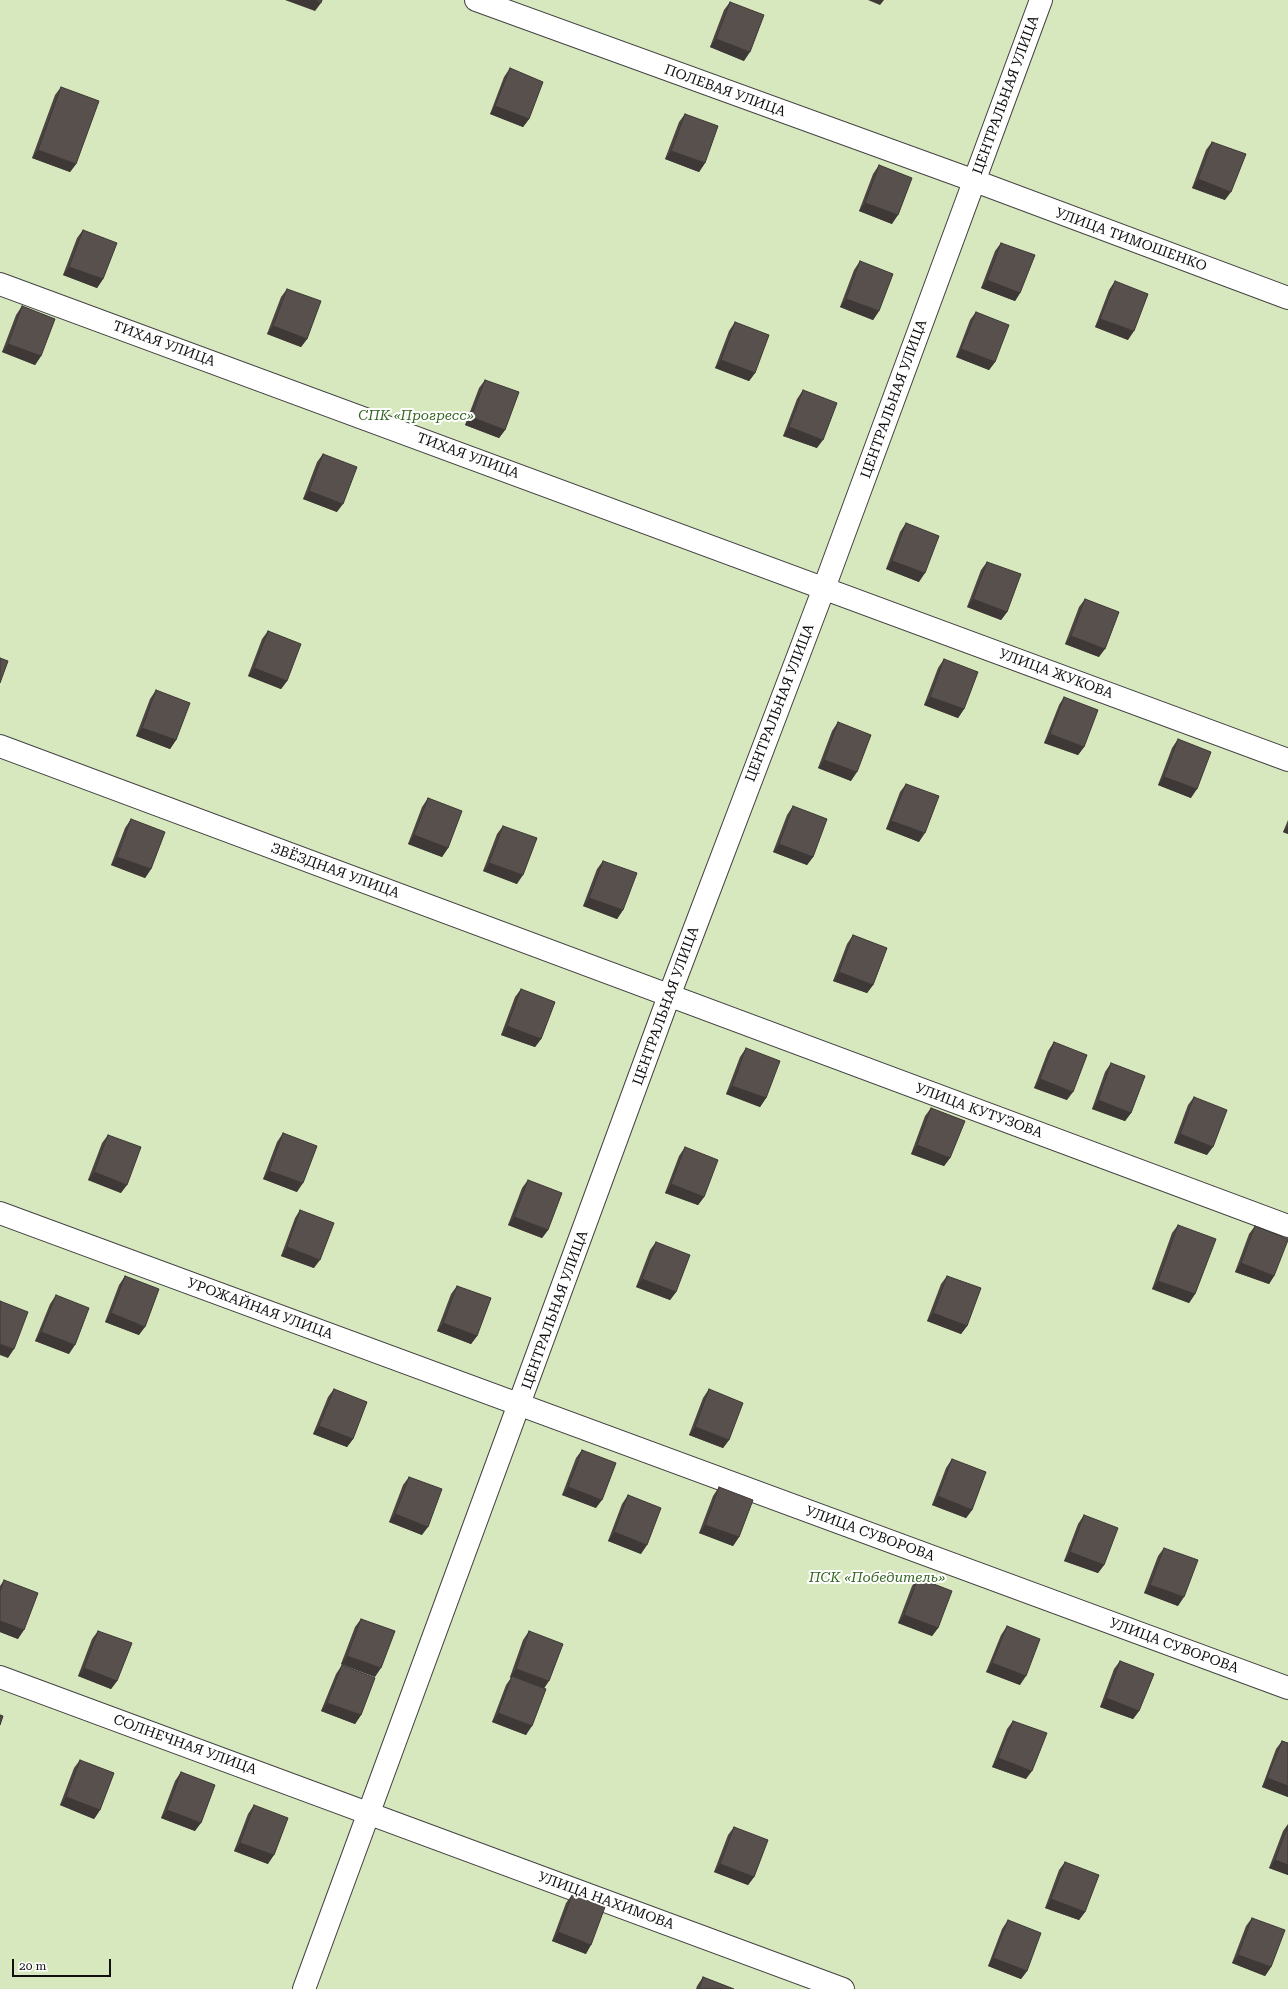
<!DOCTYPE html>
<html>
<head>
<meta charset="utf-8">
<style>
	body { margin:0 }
	#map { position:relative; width:1288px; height:1989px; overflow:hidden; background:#fefcf4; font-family:"Roboto Serif",serif }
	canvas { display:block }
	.scale { position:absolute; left:12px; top:1959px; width:99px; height:18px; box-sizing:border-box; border:2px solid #101010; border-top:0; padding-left:5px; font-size:12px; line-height:14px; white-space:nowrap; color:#101010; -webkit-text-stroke:3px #fff; paint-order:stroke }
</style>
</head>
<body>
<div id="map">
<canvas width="1288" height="1989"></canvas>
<div class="scale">20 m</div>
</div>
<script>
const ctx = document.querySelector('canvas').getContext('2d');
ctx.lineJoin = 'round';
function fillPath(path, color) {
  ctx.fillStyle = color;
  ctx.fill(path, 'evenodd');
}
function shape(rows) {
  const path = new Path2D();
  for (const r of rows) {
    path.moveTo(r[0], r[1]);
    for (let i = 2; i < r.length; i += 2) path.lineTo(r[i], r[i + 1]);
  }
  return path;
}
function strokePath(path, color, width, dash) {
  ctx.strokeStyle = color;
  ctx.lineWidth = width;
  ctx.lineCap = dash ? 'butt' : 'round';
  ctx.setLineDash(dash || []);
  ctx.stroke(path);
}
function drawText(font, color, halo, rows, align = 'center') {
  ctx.font = font + ' "Roboto Serif",serif';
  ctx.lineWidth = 4;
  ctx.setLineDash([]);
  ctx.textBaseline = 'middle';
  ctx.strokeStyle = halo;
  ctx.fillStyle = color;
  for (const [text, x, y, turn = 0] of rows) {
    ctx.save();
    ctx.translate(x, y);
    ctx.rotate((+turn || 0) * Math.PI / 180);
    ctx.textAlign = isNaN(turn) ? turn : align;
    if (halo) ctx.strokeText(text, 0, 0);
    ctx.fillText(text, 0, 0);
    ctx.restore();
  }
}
fillPath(shape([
	[0,0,1288,0,1288,1989,0,1989]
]), '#d7e8be');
const street = shape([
	[476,0,975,181,1288,298],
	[0,284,1288,760],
	[0,746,1288,1226],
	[0,1213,1288,1688],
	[0,1677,843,1989],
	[304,1989,669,996,824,588,1041,0]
]);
strokePath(street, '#434343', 24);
strokePath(street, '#fff', 22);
fillPath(shape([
	[730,2,744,61,710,47,724,10],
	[510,68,529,119,523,127,490,114,504,77],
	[61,87,76,164,70,172,32,158,55,95],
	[685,114,705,163,699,172,665,159,679,122],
	[1212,142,1225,200,1192,188,1206,150],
	[879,165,892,224,859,211,873,174],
	[83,230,103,279,97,288,63,275,77,238],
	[1001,243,1020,293,1015,301,981,288,995,251],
	[860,261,879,311,873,320,840,307,854,270],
	[1115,281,1128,340,1095,327,1109,290],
	[287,289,307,339,301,347,267,334,281,297],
	[22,306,41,356,35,365,2,352,16,315],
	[976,312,995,362,989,370,956,357,970,320],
	[735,322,755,373,749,381,715,368,729,331],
	[485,380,505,430,499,438,465,425,479,388],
	[803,390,817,448,783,436,797,399],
	[323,454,337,512,303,499,317,462],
	[906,523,919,582,886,569,900,532],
	[987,562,1007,612,1001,620,967,607,981,570],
	[1085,599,1099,657,1065,644,1079,607],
	[268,631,287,681,281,689,248,676,262,639],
	[944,659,964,709,958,718,924,705,938,668],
	[156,690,176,740,170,749,136,736,150,699],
	[1064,697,1084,747,1078,755,1044,743,1059,705],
	[838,722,851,781,818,768,832,731],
	[1178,739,1191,798,1158,785,1172,748],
	[906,784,919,842,886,829,900,792],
	[428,798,448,848,442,857,408,844,422,807],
	[793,806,813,857,807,865,773,852,787,815],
	[131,819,151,869,145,878,111,865,125,828],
	[1288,820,1288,834,1283,832],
	[503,826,517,884,483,871,497,834],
	[603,861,623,910,617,919,583,906,597,869],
	[853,935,873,985,867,993,833,981,847,944],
	[521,989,541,1039,535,1047,501,1035,515,997],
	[1054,1042,1067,1100,1034,1088,1048,1051],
	[746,1048,766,1098,760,1107,726,1094,740,1057],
	[1111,1063,1131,1113,1125,1121,1092,1109,1105,1072],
	[1194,1097,1207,1155,1174,1143,1188,1105],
	[931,1108,950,1158,944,1166,911,1154,925,1116],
	[283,1133,297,1192,263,1179,277,1142],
	[108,1135,121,1193,88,1180,102,1143],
	[685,1147,704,1197,698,1205,665,1193,679,1156],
	[528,1180,548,1230,542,1238,508,1225,522,1188],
	[300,1210,314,1268,281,1256,295,1218],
	[1178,1225,1195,1294,1189,1303,1152,1289,1172,1233],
	[1255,1226,1274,1276,1269,1284,1235,1272,1249,1234],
	[656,1242,676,1292,670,1300,636,1287,650,1250],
	[125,1276,139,1335,105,1322,119,1285],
	[947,1276,967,1326,961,1334,927,1321,941,1284],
	[457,1286,477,1336,471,1344,437,1331,451,1294],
	[56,1295,69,1354,35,1341,50,1304],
	[334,1389,353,1439,347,1447,313,1434,328,1397],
	[709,1389,729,1440,723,1448,689,1435,703,1398],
	[582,1450,596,1508,562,1495,576,1458],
	[952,1459,972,1510,966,1518,932,1505,946,1468],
	[409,1477,422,1535,389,1522,403,1485],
	[719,1487,739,1537,733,1546,699,1533,713,1496],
	[628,1495,641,1554,608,1541,622,1504],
	[1084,1515,1104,1565,1098,1573,1064,1561,1078,1524],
	[1164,1548,1178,1606,1144,1593,1158,1556],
	[918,1578,938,1628,932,1636,898,1623,912,1586],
	[4,1580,18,1639,0,1632,0,1586],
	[361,1619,375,1677,341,1664,355,1627],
	[1007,1626,1020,1685,986,1672,1001,1635],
	[98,1631,117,1681,111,1689,78,1676,92,1639],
	[529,1631,544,1688,526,1735,492,1722,506,1685,511,1678,510,1677,523,1640],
	[1120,1661,1139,1711,1133,1719,1100,1707,1114,1669],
	[342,1665,361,1715,355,1724,321,1711,336,1674],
	[1013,1721,1026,1779,992,1767,1007,1729],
	[1282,1741,1288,1797,1262,1787,1276,1749],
	[80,1760,100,1810,94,1819,60,1805,74,1768],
	[181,1772,195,1831,161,1818,175,1781],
	[254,1805,268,1864,234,1851,248,1814],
	[1288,1824,1288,1875,1269,1868,1283,1831],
	[734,1827,754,1877,748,1885,714,1872,728,1835],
	[1065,1862,1085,1912,1079,1920,1045,1908,1059,1870],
	[572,1895,586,1954,552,1941,566,1903],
	[1252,1918,1271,1967,1265,1976,1232,1963,1246,1926],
	[1008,1920,1027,1971,1021,1979,988,1966,1002,1929],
	[703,1977,734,1989,696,1989,697,1986]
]), '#4c4542');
fillPath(shape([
	[285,0,314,0,321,3,315,11],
	[868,0,884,0,880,5],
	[716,39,750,52,744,61,710,47],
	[495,106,529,119,523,127,490,114],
	[38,150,76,164,70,172,32,158],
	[671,151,705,163,699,172,665,159],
	[1198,179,1231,192,1225,200,1192,188],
	[865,203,898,215,892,224,859,211],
	[69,267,103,279,97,288,63,275],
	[987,280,1020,293,1015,301,981,288],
	[846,299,879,311,873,320,840,307],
	[1100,319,1134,331,1128,340,1095,327],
	[273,326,307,339,301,347,267,334],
	[8,344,41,356,35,365,2,352],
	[961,349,995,362,989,370,956,357],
	[721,360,755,373,749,381,715,368],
	[471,417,505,430,499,438,465,425],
	[789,427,823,440,817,448,783,436],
	[309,491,343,504,337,512,303,499],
	[892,561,925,573,919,582,886,569],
	[973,599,1007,612,1001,620,967,607],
	[1071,636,1105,649,1099,657,1065,644],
	[254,668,287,681,281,689,248,676],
	[930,697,964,709,958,718,924,705],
	[142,728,176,740,170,749,136,736],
	[1050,734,1084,747,1078,755,1044,743],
	[824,760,857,772,851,781,818,768],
	[1164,777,1197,789,1191,798,1158,785],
	[891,821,925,833,919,842,886,829],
	[1288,826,1288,834,1283,832],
	[414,835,448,848,442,857,408,844],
	[779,844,813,857,807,865,773,852],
	[117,857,151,869,145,878,111,865],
	[489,863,523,875,517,884,483,871],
	[589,898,623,910,617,919,583,906],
	[839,972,873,985,867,993,833,981],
	[507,1026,541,1039,535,1047,501,1035],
	[1040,1079,1073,1092,1067,1100,1034,1088],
	[732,1086,766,1098,760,1107,726,1094],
	[1098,1100,1131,1113,1125,1121,1092,1109],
	[1180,1134,1213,1147,1207,1155,1174,1143],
	[917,1145,950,1158,944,1166,911,1154],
	[269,1171,303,1183,297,1192,263,1179],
	[94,1172,127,1185,121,1193,88,1180],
	[671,1184,704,1197,698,1205,665,1193],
	[514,1217,548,1230,542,1238,508,1225],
	[287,1247,320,1260,314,1268,281,1256],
	[1241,1263,1274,1276,1269,1284,1235,1272],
	[642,1279,676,1292,670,1300,636,1287],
	[1158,1281,1195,1294,1189,1303,1152,1289],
	[111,1313,145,1327,139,1335,105,1322],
	[933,1313,967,1326,961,1334,927,1321],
	[443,1323,477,1336,471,1344,437,1331],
	[41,1332,75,1345,69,1354,35,1341],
	[0,1344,14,1349,8,1358,0,1355],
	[319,1426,353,1439,347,1447,313,1434],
	[695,1427,729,1440,723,1448,689,1435],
	[568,1487,602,1500,596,1508,562,1495],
	[938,1496,972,1510,966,1518,932,1505],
	[395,1514,428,1527,422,1535,389,1522],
	[705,1525,739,1537,733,1546,699,1533],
	[614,1532,647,1545,641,1554,608,1541],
	[1070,1552,1104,1565,1098,1573,1064,1561],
	[1150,1585,1184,1597,1178,1606,1144,1593],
	[904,1615,938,1628,932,1636,898,1623],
	[0,1621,24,1630,18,1639,0,1632],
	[347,1656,381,1668,375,1677,341,1664],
	[992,1663,1026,1676,1020,1685,986,1672],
	[84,1668,117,1681,111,1689,78,1676],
	[516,1669,549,1681,543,1690,512,1676,511,1678,510,1677],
	[1106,1698,1139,1711,1133,1719,1100,1707],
	[327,1703,361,1715,355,1724,321,1711],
	[498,1713,532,1726,526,1735,492,1722],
	[998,1758,1032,1771,1026,1779,992,1767],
	[1267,1778,1288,1786,1288,1797,1262,1787],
	[66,1797,100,1810,94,1819,60,1805],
	[167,1810,201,1823,195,1831,161,1818],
	[240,1843,274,1855,268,1864,234,1851],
	[1275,1860,1288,1865,1288,1875,1269,1868],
	[720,1864,754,1877,748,1885,714,1872],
	[1051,1899,1085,1912,1079,1920,1045,1908],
	[558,1932,591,1945,586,1954,552,1941],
	[1238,1955,1271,1967,1265,1976,1232,1963],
	[993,1958,1027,1971,1021,1979,988,1966]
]), '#3e3836');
const building = shape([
	[314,0,322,0,321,3,314,0],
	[730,2,764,15,750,52,716,39,730,2],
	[510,68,543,82,529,119,495,106,510,68],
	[61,87,99,101,76,164,38,150,61,87],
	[685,114,718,126,705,163,671,151,685,114],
	[1212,142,1246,154,1231,192,1198,179,1212,142],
	[879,165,912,178,898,215,865,203,879,165],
	[83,230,117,243,103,279,69,267,83,230],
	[1001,243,1035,255,1020,293,987,280,1001,243],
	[860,261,893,274,879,311,846,299,860,261],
	[1115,281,1148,294,1134,331,1100,319,1115,281],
	[287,289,321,301,307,339,273,326,287,289],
	[22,306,55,319,41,356,8,344,22,306],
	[976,312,1009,325,995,362,961,349,976,312],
	[735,322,769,335,755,373,721,360,735,322],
	[485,380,519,392,505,430,471,417,485,380],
	[803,390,837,403,823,440,789,427,803,390],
	[323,454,357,467,343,504,309,491,323,454],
	[906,523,939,536,925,573,892,561,906,523],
	[987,562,1021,574,1007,612,973,599,987,562],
	[1085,599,1119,612,1105,649,1071,636,1085,599],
	[268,631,301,644,287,681,254,668,268,631],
	[0,658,8,661,0,683,0,658],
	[944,659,978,672,964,709,930,697,944,659],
	[156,690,190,703,176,740,142,728,156,690],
	[1064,697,1098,710,1084,747,1050,734,1064,697],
	[838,722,871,735,857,772,824,760,838,722],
	[1178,739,1211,752,1197,789,1164,777,1178,739],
	[906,784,939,796,925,833,891,821,906,784],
	[428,798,462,811,448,848,414,835,428,798],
	[793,806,827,819,813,857,779,844,793,806],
	[131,819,165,832,151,869,117,857,131,819],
	[503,826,537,838,523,875,489,863,503,826],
	[603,861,637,873,623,910,589,898,603,861],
	[853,935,887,948,873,985,839,972,853,935],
	[521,989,555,1002,541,1039,507,1026,521,989],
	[1054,1042,1087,1055,1073,1092,1040,1079,1054,1042],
	[746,1048,780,1061,766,1098,732,1086,746,1048],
	[1111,1063,1145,1076,1131,1113,1098,1100,1111,1063],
	[1194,1097,1227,1110,1213,1147,1180,1134,1194,1097],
	[931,1108,965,1121,950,1158,917,1145,931,1108],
	[283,1133,317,1146,303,1183,269,1171,283,1133],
	[108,1135,141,1147,127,1185,94,1172,108,1135],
	[685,1147,718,1160,704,1197,671,1184,685,1147],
	[528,1180,562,1193,548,1230,514,1217,528,1180],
	[300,1210,334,1223,320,1260,287,1247,300,1210],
	[1178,1225,1216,1239,1195,1294,1158,1281,1178,1225],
	[1255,1226,1288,1239,1288,1240,1274,1276,1241,1263,1255,1226],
	[656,1242,690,1255,676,1292,642,1279,656,1242],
	[125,1276,159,1289,145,1327,111,1313,125,1276],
	[947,1276,981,1288,967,1326,933,1313,947,1276],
	[457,1286,491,1298,477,1336,443,1323,457,1286],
	[56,1295,89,1308,75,1345,41,1332,56,1295],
	[0,1301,28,1312,14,1349,0,1344,0,1301],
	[334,1389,367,1402,353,1439,319,1426,334,1389],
	[709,1389,743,1403,729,1440,695,1427,709,1389],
	[582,1450,616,1463,602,1500,568,1487,582,1450],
	[952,1459,986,1472,972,1510,938,1496,952,1459],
	[409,1477,442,1489,428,1527,395,1514,409,1477],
	[719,1487,753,1500,739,1537,705,1525,719,1487],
	[628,1495,661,1508,647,1545,614,1532,628,1495],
	[1084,1515,1118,1528,1104,1565,1070,1552,1084,1515],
	[1164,1548,1198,1560,1184,1597,1150,1585,1164,1548],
	[918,1578,952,1591,938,1628,904,1615,918,1578],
	[4,1580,38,1593,24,1630,0,1621,0,1592,4,1580],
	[361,1619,395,1631,381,1668,347,1656,361,1619],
	[1007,1626,1040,1639,1026,1676,992,1663,1007,1626],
	[98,1631,132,1643,117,1681,84,1668,98,1631],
	[529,1631,563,1644,549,1681,516,1669,529,1631],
	[1120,1661,1154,1674,1139,1711,1106,1698,1120,1661],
	[342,1665,375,1678,361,1715,327,1703,342,1665],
	[512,1676,546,1689,532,1726,498,1713,512,1676],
	[0,1715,3,1716,0,1725,0,1715],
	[1013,1721,1047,1733,1032,1771,998,1758,1013,1721],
	[1282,1741,1288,1743,1288,1786,1267,1778,1282,1741],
	[80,1760,114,1773,100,1810,66,1797,80,1760],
	[181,1772,215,1785,201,1823,167,1810,181,1772],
	[254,1805,288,1818,274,1855,240,1843,254,1805],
	[1288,1826,1288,1865,1275,1860,1288,1826],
	[734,1827,768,1840,754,1877,720,1864,734,1827],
	[1065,1862,1099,1875,1085,1912,1051,1899,1065,1862],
	[572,1895,605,1907,591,1945,558,1932,572,1895],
	[1252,1918,1285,1930,1271,1967,1238,1955,1252,1918],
	[1008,1920,1041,1933,1027,1971,993,1958,1008,1920],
	[703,1977,734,1989,699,1989,703,1977]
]);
fillPath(building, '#58504d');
strokePath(building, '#3e3836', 1);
drawText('14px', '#101010', '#fff', [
	["ПОЛЕВАЯ УЛИЦА",725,91,20],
	["ЦЕНТРАЛЬНАЯ УЛИЦА",1006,95,-70],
	["УЛИЦА ТИМОШЕНКО",1131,240,20],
	["ТИХАЯ УЛИЦА",164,344,20],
	["ЦЕНТРАЛЬНАЯ УЛИЦА",894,399,-70],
	["ТИХАЯ УЛИЦА",468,456,20],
	["УЛИЦА ЖУКОВА",1056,674,20],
	["ЦЕНТРАЛЬНАЯ УЛИЦА",780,703,-69],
	["ЗВЁЗДНАЯ УЛИЦА",335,871,20],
	["ЦЕНТРАЛЬНАЯ УЛИЦА",666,1006,-70],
	["УЛИЦА КУТУЗОВА",979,1111,20],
	["УРОЖАЙНАЯ УЛИЦА",260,1309,20],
	["ЦЕНТРАЛЬНАЯ УЛИЦА",555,1310,-70],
	["УЛИЦА СУВОРОВА",870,1534,20],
	["УЛИЦА СУВОРОВА",1174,1646,20],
	["СОЛНЕЧНАЯ УЛИЦА",185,1745,20],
	["УЛИЦА НАХИМОВА",606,1901,20]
]);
drawText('italic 14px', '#356622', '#fff', [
	["СПК «Прогресс»",416,416],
	["ПСК «Победитель»",877,1578]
]);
</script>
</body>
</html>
